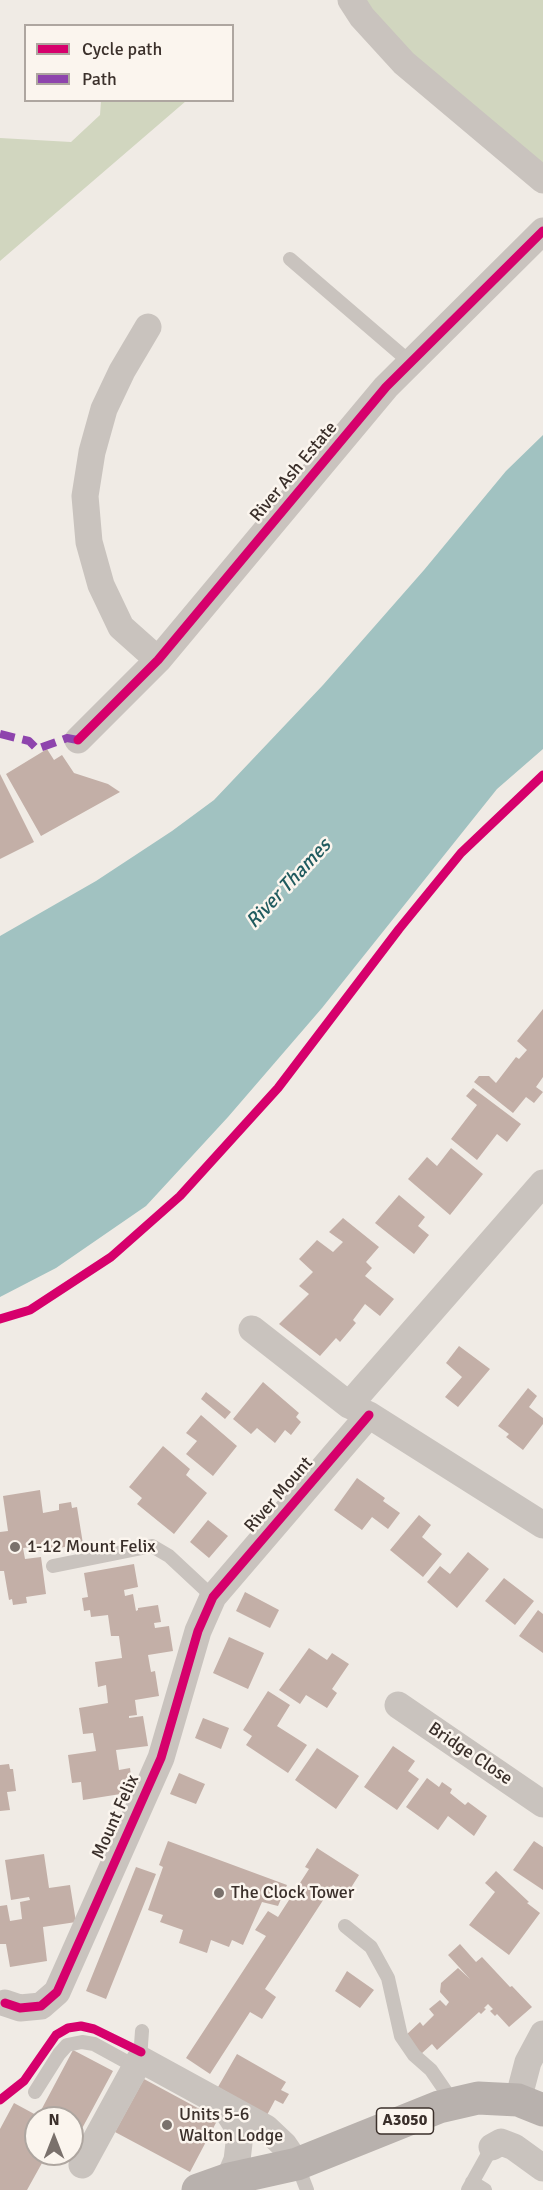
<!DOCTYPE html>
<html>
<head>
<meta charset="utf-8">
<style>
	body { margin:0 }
	#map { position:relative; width:543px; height:2190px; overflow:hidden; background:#f0ebe5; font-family:Signika,sans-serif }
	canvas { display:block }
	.legend { position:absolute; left:24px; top:24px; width:210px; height:78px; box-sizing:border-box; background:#fbf5ee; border:2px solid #aea6a0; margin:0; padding:8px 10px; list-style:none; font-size:18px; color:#3b302b }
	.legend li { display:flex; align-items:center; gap:12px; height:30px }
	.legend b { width:30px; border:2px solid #aea6a0 }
	.north { position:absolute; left:24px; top:2106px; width:60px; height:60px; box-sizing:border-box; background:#fbf5ee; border:2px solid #aea6a0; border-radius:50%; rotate:0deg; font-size:16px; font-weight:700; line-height:24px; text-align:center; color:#3b302b }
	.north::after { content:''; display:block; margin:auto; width:21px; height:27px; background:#7a716c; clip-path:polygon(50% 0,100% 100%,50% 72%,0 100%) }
</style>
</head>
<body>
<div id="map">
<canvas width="543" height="2190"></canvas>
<ul class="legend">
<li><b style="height:8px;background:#d6006c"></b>Cycle path</li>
<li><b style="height:8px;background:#8e44ad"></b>Path</li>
</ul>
<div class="north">N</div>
</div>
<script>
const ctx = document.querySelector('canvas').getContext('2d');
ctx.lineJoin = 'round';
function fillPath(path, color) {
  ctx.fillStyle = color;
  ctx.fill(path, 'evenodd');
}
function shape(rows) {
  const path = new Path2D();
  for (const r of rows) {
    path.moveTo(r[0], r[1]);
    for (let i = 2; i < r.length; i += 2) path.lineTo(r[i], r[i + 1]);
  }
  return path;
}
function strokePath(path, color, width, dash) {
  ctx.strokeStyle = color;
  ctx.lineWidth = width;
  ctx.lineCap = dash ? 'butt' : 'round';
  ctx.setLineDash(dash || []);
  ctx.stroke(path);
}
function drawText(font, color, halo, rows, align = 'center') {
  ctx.font = font + ' Signika,sans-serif';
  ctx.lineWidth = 5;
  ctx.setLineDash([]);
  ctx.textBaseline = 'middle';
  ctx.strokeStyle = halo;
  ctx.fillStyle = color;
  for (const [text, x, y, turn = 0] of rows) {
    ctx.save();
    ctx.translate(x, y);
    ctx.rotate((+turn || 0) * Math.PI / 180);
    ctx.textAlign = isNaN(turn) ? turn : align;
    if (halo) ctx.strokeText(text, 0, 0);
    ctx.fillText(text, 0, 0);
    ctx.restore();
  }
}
fillPath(shape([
	[351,0,543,0,543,180],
	[101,101,186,101,0,261,0,138,71,142,100,115]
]), '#d1d6bf');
fillPath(shape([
	[543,435,543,749,497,789,322,1008,228,1117,146,1206,56,1268,0,1297,0,936,96,881,172,831,214,800,323,685,424,570,506,471]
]), '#a1c2c1');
fillPath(shape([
	[47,749,54,760,62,755,74,773,108,784,120,792,41,836,6,774],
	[0,774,34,842,0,859],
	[543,1009,543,1077,536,1087,543,1092,534,1103,526,1097,513,1113,474,1082,479,1076,489,1076,496,1083,516,1057,519,1059,527,1050,517,1041],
	[473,1088,521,1124,507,1142,497,1134,477,1160,451,1139,477,1105,466,1096],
	[451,1148,483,1174,450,1215,408,1179,427,1157,437,1166],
	[399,1195,425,1217,418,1226,429,1235,414,1254,375,1223],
	[343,1218,379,1247,366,1262,372,1268,365,1276,394,1299,380,1316,365,1304,353,1320,356,1323,340,1342,336,1338,320,1356,279,1324,309,1294,299,1286,313,1272,299,1259,317,1240,333,1252,343,1242,329,1232],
	[459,1346,490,1369,458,1407,445,1397,462,1377,446,1363],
	[263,1382,299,1413,296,1417,301,1422,291,1435,285,1430,275,1443,257,1428,251,1434,233,1419],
	[528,1388,537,1396,529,1407,543,1418,543,1424,523,1450,506,1437,509,1434,498,1426],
	[206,1392,231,1412,225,1419,201,1399],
	[201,1415,237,1446,213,1476,186,1454,197,1441,186,1433],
	[163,1446,190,1469,186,1475,207,1493,174,1534,137,1504,142,1498,129,1487],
	[357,1478,385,1498,383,1501,400,1513,388,1529,372,1517,362,1530,334,1510],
	[40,1490,43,1513,59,1510,59,1504,71,1502,72,1508,77,1507,83,1544,39,1551,38,1546,23,1548,25,1559,41,1557,46,1594,26,1597,27,1603,13,1605,12,1599,9,1600,4,1571,0,1571,0,1532,8,1531,3,1496],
	[419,1515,431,1525,422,1537,442,1554,423,1577,390,1550],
	[208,1520,228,1536,209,1558,190,1542],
	[468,1552,489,1569,457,1608,427,1582,440,1566,450,1574],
	[134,1564,138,1587,124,1590,125,1596,133,1594,136,1611,138,1610,138,1608,158,1605,161,1622,154,1623,155,1628,169,1626,173,1651,148,1655,151,1672,155,1671,159,1696,135,1700,137,1715,129,1716,129,1718,143,1716,148,1746,116,1750,119,1770,130,1768,133,1792,83,1800,81,1782,72,1783,68,1755,96,1751,93,1733,83,1734,79,1708,108,1703,106,1685,98,1687,95,1662,122,1658,119,1636,111,1636,108,1615,91,1617,90,1610,84,1611,82,1598,88,1597,84,1573],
	[504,1578,534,1601,515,1625,485,1601],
	[245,1592,279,1610,270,1628,236,1611],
	[538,1610,543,1614,543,1653,519,1636],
	[229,1637,264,1653,248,1689,213,1673],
	[309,1648,327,1660,332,1653,349,1664,332,1689,337,1693,327,1708,306,1695,300,1704,279,1690],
	[268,1691,290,1705,277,1726,307,1745,288,1773,246,1745,252,1736,243,1730],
	[203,1718,229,1728,221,1749,195,1738],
	[393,1746,415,1761,408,1771,419,1779,397,1810,364,1787],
	[317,1748,359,1776,336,1809,295,1780],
	[9,1764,10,1769,13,1769,16,1791,7,1792,10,1810,0,1811,0,1765],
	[179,1773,205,1784,196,1804,170,1794],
	[427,1778,439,1787,442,1782,452,1789,450,1793,465,1805,468,1802,487,1816,474,1836,448,1816,438,1830,406,1807],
	[168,1841,287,1885,278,1906,262,1902,243,1945,232,1940,229,1947,211,1940,207,1953,179,1943,183,1930,160,1922,163,1915,148,1910,163,1867,159,1865],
	[534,1841,543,1847,543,1890,513,1870],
	[317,1848,359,1875,347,1894,333,1885,265,1989,276,1997,262,2019,250,2012,210,2074,186,2058,266,1936,255,1930,268,1911,278,1917,309,1869,305,1867],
	[44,1854,49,1888,70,1885,76,1922,43,1927,47,1961,10,1967,6,1944,0,1944,0,1906,7,1905,10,1921,22,1919,20,1902,30,1900,29,1897,11,1900,5,1860],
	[136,1867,156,1874,106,1999,86,1991],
	[496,1871,529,1902,527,1903,540,1913,509,1955,469,1925,495,1892,485,1883],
	[460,1944,476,1962,482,1957,510,1987,512,1986,532,2007,509,2027,497,2014,495,2016,490,2011,493,2009,488,2004,484,2008,486,2009,481,2014,479,2012,437,2050,432,2044,421,2054,405,2036,420,2022,423,2026,434,2015,429,2009,440,2000,446,2006,449,2002,440,1992,441,1983,458,1968,470,1979,448,1955],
	[347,1971,374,1990,360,2008,335,1991],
	[73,2050,113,2071,72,2147,72,2118,36,2118,36,2154,47,2154,27,2190,0,2190,0,2129,14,2103,38,2116],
	[237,2054,286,2082,281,2090,289,2094,283,2104,275,2100,267,2115,218,2087],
	[144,2079,218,2119,190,2172,115,2132]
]), '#c3afa7');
strokePath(shape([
	[290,259,411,363],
	[53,1566,152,1546,169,1556,213,1597],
	[345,1926,371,1947,388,1978,401,2036,414,2055,431,2070,453,2102],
	[140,2059,142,2031],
	[35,2092,59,2054,67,2045,82,2042,94,2044,136,2067],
	[297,2164,307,2190],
	[472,2182,485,2190],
	[468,2190,492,2147]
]), '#c9c3be', 14);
strokePath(shape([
	[351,0,362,17,404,63,543,180],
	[148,327,122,371,104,409,92,452,85,496,89,542,101,585,121,627,158,660],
	[78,740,158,660,386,387,543,231],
	[252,1329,349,1405,369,1415,543,1525],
	[349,1405,543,1183],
	[398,1705,543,1804],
	[5,2003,20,2008,41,2006,57,1992,161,1758,198,1631,213,1597,369,1415],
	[518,2100,528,2062,543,2034],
	[224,2106,237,2126,239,2143,237,2160,229,2179],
	[492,2147,501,2142,514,2147,543,2168],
	[82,2165,140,2059,266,2128,284,2145,297,2164]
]), '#c9c3be', 27);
strokePath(shape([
	[198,2190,229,2179,297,2164,439,2107,478,2098,518,2100,543,2110]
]), '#b8b1ad', 33);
strokePath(shape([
	[0,734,29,741,37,749,67,738,78,740]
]), '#8e44ad', 8, [15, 8]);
strokePath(shape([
	[78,740,158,660,386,387,543,231],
	[0,1319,30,1310,111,1257,180,1196,278,1088,399,929,461,853,543,775],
	[5,2003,20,2008,41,2006,57,1992,161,1758,198,1631,213,1597,369,1415],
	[0,2100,24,2081,56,2035,68,2028,81,2026,94,2029,141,2052]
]), '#d6006c', 9);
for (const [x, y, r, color] of [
	[15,1547,6,"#7a716c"],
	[219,1893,6,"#7a716c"],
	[167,2125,6,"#7a716c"]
]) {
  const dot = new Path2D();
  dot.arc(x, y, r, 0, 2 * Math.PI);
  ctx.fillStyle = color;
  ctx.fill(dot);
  strokePath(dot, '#fbf5ee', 2);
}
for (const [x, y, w] of [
	[405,2121,57]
]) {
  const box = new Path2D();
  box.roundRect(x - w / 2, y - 13, w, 26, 4.5);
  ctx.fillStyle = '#fbf5ee';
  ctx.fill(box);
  strokePath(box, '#3b302b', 1.5);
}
drawText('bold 16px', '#3b302b', null, [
	["A3050",405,2121]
]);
drawText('18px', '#3b302b', '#fbf5ee', [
	["River Ash Estate",294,472,-50],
	["River Mount",279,1495,-49],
	["Bridge Close",470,1754,34],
	["Mount Felix",116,1817,-66]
]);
drawText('18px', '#3b302b', '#fbf5ee', [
	["1-12 Mount Felix",27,1547],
	["The Clock Tower",231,1893],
	["Units 5-6",179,2115],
	["Walton Lodge",179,2136]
], 'left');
drawText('italic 20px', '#1f5a5e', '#fbf5ee', [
	["River Thames",289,884,-47]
]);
</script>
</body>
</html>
